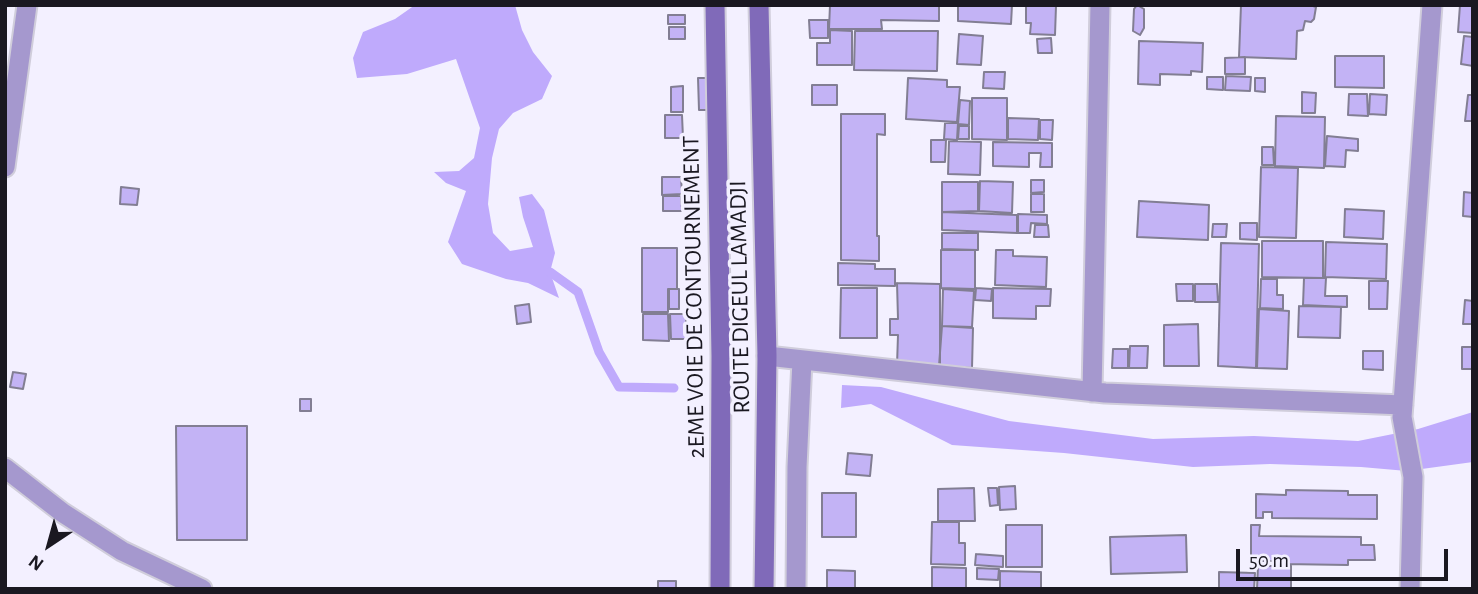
<!DOCTYPE html>
<html>
<head>
<meta charset="utf-8">
<style>
	body { margin:0 }
	#map { position:relative; width:1478px; height:594px; overflow:hidden; background:#f3f0ff; font-family:"Alegreya Sans",sans-serif }
	canvas { display:block }
	.frame { position:absolute; inset:0; border:7px solid #1a1821; pointer-events:none }
	.north { position:absolute; left:14px; top:510px; width:70px; height:70px; -webkit-text-stroke:5px #f3f0ff; paint-order:stroke; rotate:216deg; font-size:19px; font-weight:700; line-height:28px; text-align:center; color:#1a1821 }
	.north::after { content:''; display:block; margin:auto; width:24px; height:32px; background:#1a1821; clip-path:polygon(50% 0,100% 100%,50% 72%,0 100%) }
	.scale { position:absolute; left:1236px; top:549px; width:212px; height:32px; box-sizing:border-box; border:4px solid #1a1821; border-top:0; padding-left:9px; font-size:21px; line-height:24px; white-space:nowrap; color:#1a1821; -webkit-text-stroke:5px #f3f0ff; paint-order:stroke }
</style>
</head>
<body>
<div id="map">
<canvas width="1478" height="594"></canvas>
<div class="frame"></div>
<div class="north">N</div>
<div class="scale">50 m</div>
</div>
<script>
const ctx = document.querySelector('canvas').getContext('2d');
ctx.lineJoin = 'round';
function fillPath(path, color) {
  ctx.fillStyle = color;
  ctx.fill(path, 'evenodd');
}
function shape(rows) {
  const path = new Path2D();
  for (const r of rows) {
    path.moveTo(r[0], r[1]);
    for (let i = 2; i < r.length; i += 2) path.lineTo(r[i], r[i + 1]);
  }
  return path;
}
function strokePath(path, color, width, dash) {
  ctx.strokeStyle = color;
  ctx.lineWidth = width;
  ctx.lineCap = dash ? 'butt' : 'round';
  ctx.setLineDash(dash || []);
  ctx.stroke(path);
}
function drawText(font, color, halo, rows, align = 'center') {
  ctx.font = font + ' "Alegreya Sans",sans-serif';
  ctx.lineWidth = 7;
  ctx.setLineDash([]);
  ctx.textBaseline = 'middle';
  ctx.strokeStyle = halo;
  ctx.fillStyle = color;
  for (const [text, x, y, turn = 0] of rows) {
    ctx.save();
    ctx.translate(x, y);
    ctx.rotate((+turn || 0) * Math.PI / 180);
    ctx.textAlign = isNaN(turn) ? turn : align;
    if (halo) ctx.strokeText(text, 0, 0);
    ctx.fillText(text, 0, 0);
    ctx.restore();
  }
}
fillPath(shape([
	[415,5,515,5,522,30,533,52,552,76,542,99,513,113,499,129,492,158,488,204,493,233,510,251,533,247,523,217,519,197,532,194,544,210,555,253,550,272,559,298,528,283,506,279,462,264,448,242,466,191,446,183,434,172,459,171,474,158,480,128,456,59,407,74,357,78,353,58,363,32,395,19],
	[842,385,881,387,1009,421,1153,439,1254,436,1358,441,1418,429,1473,412,1473,462,1407,471,1361,467,1270,464,1193,467,1064,453,952,445,871,404,841,408]
]), '#bfaafc');
strokePath(shape([
	[550,272,578,292,599,352,619,387,674,388]
]), '#bfaafc', 9);
const building = shape([
	[830,5,939,5,939,21,881,20,882,29,829,29,830,5],
	[958,5,1012,5,1011,24,958,21,958,5],
	[1026,5,1056,6,1055,35,1030,34,1031,23,1026,23,1026,5],
	[1137,5,1144,9,1144,28,1140,35,1133,31,1134,9,1137,5],
	[1241,5,1310,5,1316,7,1314,19,1311,22,1305,21,1303,30,1297,31,1296,59,1239,57,1241,5],
	[1460,5,1473,5,1473,33,1458,32,1460,5],
	[668,15,685,15,685,24,668,24,668,15],
	[809,20,828,20,828,38,810,38,809,20],
	[669,27,685,27,685,39,669,39,669,27],
	[830,30,852,31,852,65,817,65,817,43,830,43,830,30],
	[855,31,938,31,937,71,854,70,855,31],
	[959,34,983,36,981,65,957,64,959,34],
	[1464,36,1473,37,1473,66,1461,64,1464,36],
	[1051,38,1052,53,1038,53,1037,39,1051,38],
	[1139,41,1203,43,1202,72,1191,71,1191,75,1160,74,1160,85,1138,84,1139,41],
	[1335,56,1384,56,1384,88,1335,87,1335,56],
	[1245,57,1245,74,1225,74,1225,58,1245,57],
	[984,72,1005,72,1004,89,983,88,984,72],
	[1226,76,1251,77,1250,91,1225,90,1226,76],
	[1207,77,1223,77,1223,90,1207,89,1207,77],
	[698,78,713,78,714,110,699,110,698,78],
	[908,78,947,80,947,87,960,87,957,122,906,119,908,78],
	[1255,78,1265,78,1265,92,1255,91,1255,78],
	[812,85,837,85,837,105,812,105,812,85],
	[683,86,683,112,671,112,671,87,683,86],
	[1302,92,1316,93,1315,113,1302,113,1302,92],
	[1349,94,1367,94,1368,116,1348,115,1349,94],
	[1370,94,1387,95,1386,115,1369,114,1370,94],
	[1468,95,1473,95,1473,121,1465,121,1468,95],
	[972,98,1007,98,1007,140,972,139,972,98],
	[960,100,970,101,969,125,958,124,960,100],
	[841,114,885,114,885,135,877,134,877,236,879,236,879,261,841,260,841,114],
	[665,115,682,115,683,138,665,138,665,115],
	[1276,116,1325,117,1324,168,1275,166,1276,116],
	[1008,118,1039,119,1038,140,1008,139,1008,118],
	[1040,120,1053,120,1052,140,1040,139,1040,120],
	[945,123,958,123,957,140,944,139,945,123],
	[959,126,969,126,969,139,958,139,959,126],
	[1327,136,1358,139,1358,151,1346,150,1345,167,1325,166,1327,136],
	[931,140,946,140,945,162,931,162,931,140],
	[949,141,981,142,980,175,948,174,949,141],
	[993,142,1052,143,1052,167,1040,167,1041,153,1029,153,1029,167,993,166,993,142],
	[1262,147,1273,147,1274,165,1262,165,1262,147],
	[1261,167,1298,168,1296,238,1259,237,1261,167],
	[662,177,681,177,682,194,662,195,662,177],
	[1031,180,1044,180,1044,192,1031,193,1031,180],
	[980,181,1013,182,1012,213,979,211,980,181],
	[942,182,978,182,978,211,942,212,942,182],
	[121,187,139,189,137,205,120,204,121,187],
	[1464,192,1473,193,1473,217,1463,216,1464,192],
	[1031,194,1044,194,1044,212,1031,212,1031,194],
	[663,196,681,196,682,211,663,211,663,196],
	[1139,201,1209,205,1208,240,1137,237,1139,201],
	[1345,209,1384,211,1383,239,1344,237,1345,209],
	[942,212,1017,215,1017,233,942,230,942,212],
	[1018,214,1047,215,1047,224,1031,223,1030,233,1018,233,1018,214],
	[1240,223,1257,223,1257,240,1240,239,1240,223],
	[1213,224,1227,224,1226,237,1212,237,1213,224],
	[1035,225,1048,225,1049,237,1034,237,1035,225],
	[942,233,978,233,978,250,942,249,942,233],
	[1262,241,1323,241,1323,278,1262,277,1262,241],
	[1326,242,1387,244,1386,279,1325,277,1326,242],
	[1221,243,1259,244,1256,368,1218,366,1221,243],
	[642,248,677,248,677,289,668,289,668,312,642,312,642,248],
	[941,250,975,250,975,289,941,288,941,250],
	[996,250,1013,250,1013,256,1047,257,1046,287,995,285,996,250],
	[838,263,875,264,875,269,895,269,895,286,838,285,838,263],
	[1304,278,1326,278,1325,296,1347,296,1347,307,1303,305,1304,278],
	[1261,279,1277,279,1277,295,1283,295,1283,309,1260,308,1261,279],
	[1369,281,1388,281,1387,309,1369,309,1369,281],
	[897,283,940,284,940,365,897,365,898,335,890,335,890,319,898,319,897,283],
	[1176,284,1193,284,1193,301,1177,301,1176,284],
	[1195,284,1217,284,1218,302,1195,302,1195,284],
	[841,288,877,288,877,338,840,338,841,288],
	[976,288,992,289,991,301,975,300,976,288],
	[993,288,1051,289,1050,306,1036,306,1036,319,993,318,993,288],
	[669,289,679,289,679,309,669,309,669,289],
	[943,289,974,291,972,327,942,326,943,289],
	[1465,300,1473,301,1473,324,1463,324,1465,300],
	[529,304,531,322,517,324,515,306,529,304],
	[1299,306,1341,307,1340,338,1298,337,1299,306],
	[1259,309,1289,311,1287,369,1257,368,1259,309],
	[643,314,668,314,669,341,643,340,643,314],
	[670,314,686,314,686,339,671,339,670,314],
	[1198,324,1199,366,1164,366,1164,325,1198,324],
	[942,326,973,328,972,368,939,366,942,326],
	[1130,346,1148,346,1147,368,1129,368,1130,346],
	[1462,347,1473,347,1473,369,1462,369,1462,347],
	[1113,349,1128,349,1128,368,1112,368,1113,349],
	[1363,351,1383,351,1383,370,1363,369,1363,351],
	[13,372,26,374,23,389,10,387,13,372],
	[300,399,311,399,311,411,300,411,300,399],
	[176,426,247,426,247,540,177,540,176,426],
	[848,453,872,455,870,476,846,474,848,453],
	[1015,486,1016,509,1000,510,999,487,1015,486],
	[974,488,975,521,938,521,938,489,974,488],
	[988,488,997,488,998,505,990,506,988,488],
	[1286,490,1348,491,1348,495,1377,495,1377,519,1272,518,1272,512,1263,512,1263,518,1256,518,1256,494,1286,495,1286,490],
	[822,493,856,493,856,537,822,537,822,493],
	[932,522,959,522,959,543,965,543,965,565,931,564,932,522],
	[1006,525,1042,525,1042,567,1006,567,1006,525],
	[1251,525,1260,525,1259,536,1361,537,1361,545,1374,545,1375,560,1348,560,1348,565,1284,564,1284,561,1251,561,1251,525],
	[1186,535,1187,572,1111,574,1110,537,1186,535],
	[976,554,1003,556,1003,567,975,565,976,554],
	[1258,566,1291,566,1291,589,1257,589,1258,566],
	[932,567,966,568,966,589,932,589,932,567],
	[977,568,999,569,998,580,977,579,977,568],
	[827,570,855,571,855,589,827,589,827,570],
	[1000,571,1041,572,1041,589,1000,589,1000,571],
	[1219,572,1255,573,1254,589,1219,589,1219,572],
	[658,581,676,581,676,589,658,589,658,581]
]);
fillPath(building, '#c3b3f5');
strokePath(building, '#827e93', 2);
const minor = shape([
	[5,167,27,5],
	[767,356,1105,393,1403,405],
	[1092,392,1100,5],
	[5,468,63,513,122,551,202,589],
	[796,589,797,467,802,360],
	[1410,589,1413,477,1402,417,1432,5]
]);
const secondary = shape([
	[715,5,721,356,720,589],
	[759,5,767,356,764,589]
]);
strokePath(minor, '#d0cddb', 23);
strokePath(secondary, '#d0cddb', 23);
strokePath(minor, '#a598ce', 19);
strokePath(secondary, '#806ab9', 19);
drawText('24px', '#1a1821', '#f3f0ff', [
	["2EME VOIE DE CONTOURNEMENT",694,297,-91],
	["ROUTE DIGEUL LAMADJI",740,297,-91]
]);
</script>
</body>
</html>
